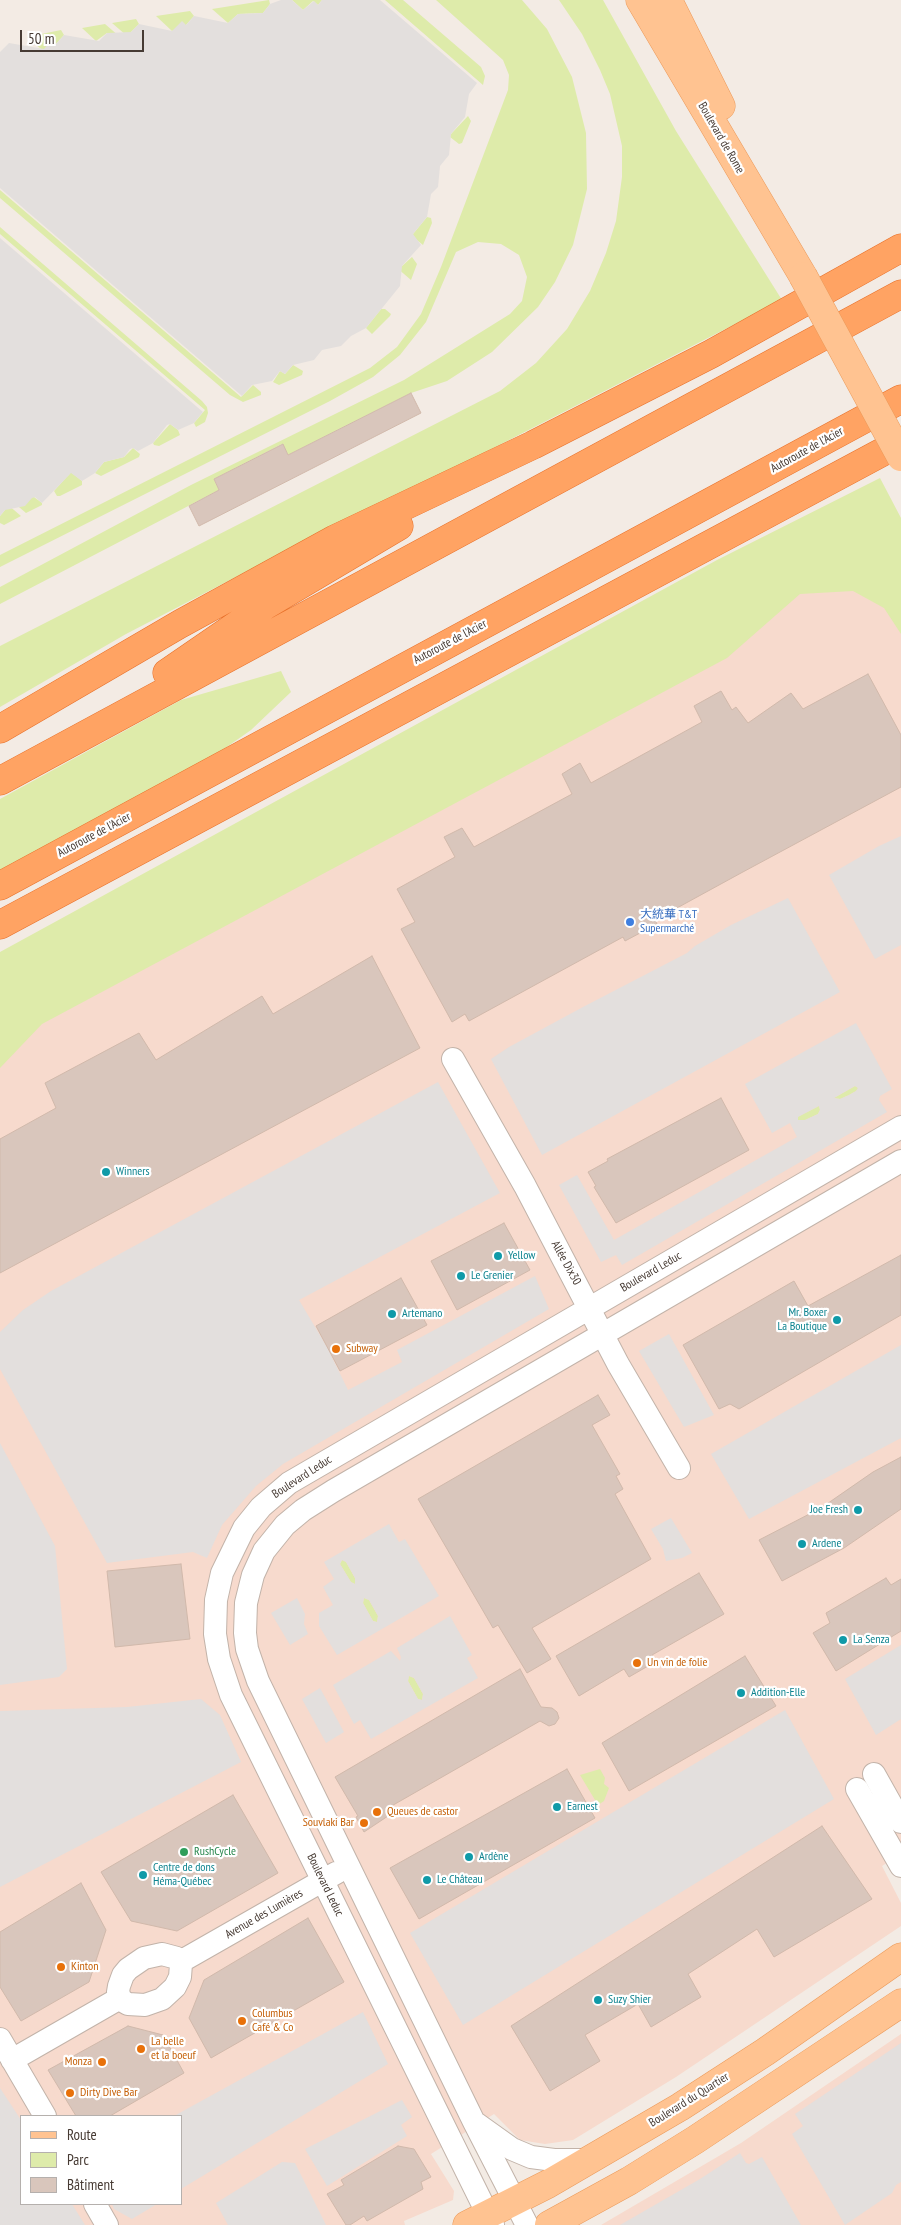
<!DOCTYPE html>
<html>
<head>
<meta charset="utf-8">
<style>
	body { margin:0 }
	#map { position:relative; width:901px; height:2225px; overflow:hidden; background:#f3ebe4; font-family:"PT Sans Narrow",sans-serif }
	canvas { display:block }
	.legend { position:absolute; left:20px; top:2115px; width:162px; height:90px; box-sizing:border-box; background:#fff; border:1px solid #b5b0ad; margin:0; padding:6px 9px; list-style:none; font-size:15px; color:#463a33 }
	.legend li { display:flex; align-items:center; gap:10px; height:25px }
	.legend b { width:25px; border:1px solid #b5b0ad }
	.scale { position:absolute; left:20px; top:30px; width:124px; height:22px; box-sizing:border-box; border:2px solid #463a33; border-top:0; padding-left:6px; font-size:15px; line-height:18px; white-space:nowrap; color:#463a33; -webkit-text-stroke:4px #fff; paint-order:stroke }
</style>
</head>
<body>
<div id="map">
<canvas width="901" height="2225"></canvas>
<ul class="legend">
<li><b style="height:6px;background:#ffc391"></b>Route</li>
<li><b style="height:14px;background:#deebaa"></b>Parc</li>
<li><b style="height:14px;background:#d9c6bc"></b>Bâtiment</li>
</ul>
<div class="scale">50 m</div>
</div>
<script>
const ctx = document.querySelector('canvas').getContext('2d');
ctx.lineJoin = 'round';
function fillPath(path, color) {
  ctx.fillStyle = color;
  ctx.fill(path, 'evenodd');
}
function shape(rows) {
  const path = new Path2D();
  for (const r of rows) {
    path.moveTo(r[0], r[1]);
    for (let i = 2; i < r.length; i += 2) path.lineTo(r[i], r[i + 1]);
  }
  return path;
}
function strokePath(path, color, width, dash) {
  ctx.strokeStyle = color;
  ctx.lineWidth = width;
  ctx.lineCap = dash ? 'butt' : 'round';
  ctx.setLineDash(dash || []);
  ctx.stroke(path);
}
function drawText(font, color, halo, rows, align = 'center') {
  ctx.font = font + ' "PT Sans Narrow","Noto Sans SC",sans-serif';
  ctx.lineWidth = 4.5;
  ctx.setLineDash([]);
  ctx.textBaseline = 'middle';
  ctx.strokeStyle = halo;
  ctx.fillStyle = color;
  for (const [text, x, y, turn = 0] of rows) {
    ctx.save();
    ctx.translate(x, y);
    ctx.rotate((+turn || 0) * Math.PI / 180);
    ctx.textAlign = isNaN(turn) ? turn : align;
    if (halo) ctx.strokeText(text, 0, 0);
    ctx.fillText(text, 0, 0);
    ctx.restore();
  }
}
fillPath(shape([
	[901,532,901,1854,882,1866,901,1903,901,1926,676,2077,573,2140,545,2144,520,2140,494,2114,431,2154,454,2191,453,2200,404,2221,405,2225,0,2225,0,981],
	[21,2116,181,2116,181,2204,21,2204],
	[901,2034,901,2225,601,2225,741,2143]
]), '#f7dacd');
fillPath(shape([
	[269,0,270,4,263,13,238,14,228,23,212,9],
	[292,0,322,0,318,5,313,1,303,10],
	[385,0,403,0,481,67,485,76,483,85],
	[436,0,522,0,547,29,572,77,586,133,587,189,573,245,555,282,538,307,492,352,447,381,411,393,288,455,282,444,214,479,219,490,0,604,0,587,191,485,404,380,510,314,522,301,527,277,519,255,501,244,478,242,456,252,426,322,400,355,373,377,330,401,0,567,0,555,370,368,397,347,421,314,441,267,508,90,509,75,503,60],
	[559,0,603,0,676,131,782,300,435,478,338,524,126,634,0,707,0,646,500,391,536,363,567,329,590,291,606,253,616,221,622,177,622,146,610,94,600,70,582,34],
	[190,11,194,16,186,25,172,31,156,16],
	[136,19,139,24,131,32,236,130,112,23],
	[105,24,233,134,107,33,96,41,82,28],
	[61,30,64,35,56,44,52,40,45,49,41,49,27,37],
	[468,116,471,121,462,143,459,144,450,137,451,134],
	[240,133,402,266,412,257,417,264,411,280],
	[0,190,241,397,253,385,261,392,261,395,243,402,230,395,0,198],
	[427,217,431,218,432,223,423,245,413,237,413,234],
	[0,227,202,401,207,407,208,413,205,422,196,427,194,423,205,410,0,234],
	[381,309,385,309,391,314,390,316,372,334,366,328],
	[293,365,303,371,302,375,279,385,273,382,280,371,285,374],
	[170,424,178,430,180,435,159,446,154,445,153,443],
	[133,448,140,454,139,457,101,476,95,473,104,462,124,457],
	[71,472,82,481,82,485,60,496,57,496,54,491],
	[880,478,901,518,901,634,884,608,853,591,800,594,727,658,42,1024,0,1068,0,952,717,560],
	[0,485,34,497,42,503,42,505,26,513,0,491],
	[0,498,21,516,4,525,0,523,0,516,5,510],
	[281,671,291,692,251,730,201,765,0,872,0,799,181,700],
	[855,1086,858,1088,856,1091,849,1095,840,1099,834,1098],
	[819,1106,820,1110,818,1114,805,1120,798,1120,797,1117],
	[342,1560,346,1562,356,1580,355,1584,351,1582,340,1564],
	[364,1598,369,1600,378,1616,377,1622,373,1621,363,1603],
	[409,1676,414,1678,423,1694,422,1700,418,1699,408,1681],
	[600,1769,605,1778,604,1784,609,1788,604,1801,598,1805,580,1775]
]), '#deebaa');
fillPath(shape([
	[281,0,292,0,303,10,314,1,318,5,322,0,380,0,477,83,469,94,465,117,451,134,449,155,440,166,438,187,431,194,427,217,413,234,421,245,402,266,400,286,366,328,351,336,341,346,322,350,314,360,293,365,285,374,280,371,272,381,252,385,242,396,0,188,0,52,9,43,44,49,52,40,56,44,64,35,99,41,107,33,131,32,139,24,172,31,182,21,186,25,194,16,228,23,238,14,263,13,270,4],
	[0,238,203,412,194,423,178,430,170,424,167,425,153,443,138,451,133,448,130,449,124,457,104,462,95,473,82,481,71,473,42,503,35,497,32,498,25,506,5,510,0,516],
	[901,836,901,945,875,959,829,875,879,846],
	[788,898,840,992,542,1155,491,1059,509,1047,583,1007,687,953,695,946,731,925],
	[856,1023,892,1089,880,1096,879,1100,887,1112,622,1265,616,1255,601,1262,559,1185,577,1175,614,1240,797,1137,790,1123,772,1133,745,1084],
	[855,1086,858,1088,856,1091,849,1095,840,1099,834,1098],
	[819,1106,820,1110,818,1114,805,1120,798,1120,798,1117],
	[438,1082,500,1193,299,1300,327,1347,348,1390,402,1362,397,1350,535,1276,549,1309,283,1464,256,1486,222,1525,207,1558,193,1552,107,1563,0,1369,0,1332,23,1310,51,1291],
	[669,1334,714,1415,684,1427,639,1351],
	[901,1345,901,1438,749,1519,711,1454],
	[0,1443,55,1546,67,1669,59,1677,0,1685],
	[671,1518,692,1553,682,1558,666,1561,663,1549,651,1529],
	[389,1524,399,1542,405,1539,439,1596,337,1655,319,1626,319,1613,333,1605,323,1587,334,1579,324,1562],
	[342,1560,346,1562,355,1578,355,1584,351,1582,340,1564],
	[364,1598,369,1600,378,1616,377,1622,373,1621,363,1603],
	[297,1598,305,1614,304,1624,308,1634,290,1645,271,1613],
	[450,1616,472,1655,467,1658,478,1678,371,1739,360,1720,354,1724,333,1685,391,1651,400,1661,401,1657,397,1648],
	[409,1676,414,1678,423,1694,422,1700,418,1699,408,1681],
	[901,1645,901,1719,876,1735,845,1679],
	[320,1688,344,1732,326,1743,302,1699],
	[201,1699,220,1715,241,1762,0,1887,0,1711,127,1707],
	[785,1710,834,1799,463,2025,410,1933],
	[363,2012,388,2064,181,2189,181,2116,174,2116],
	[901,2043,901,2182,896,2185,892,2193,845,2225,792,2134,803,2126,795,2114],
	[0,2088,21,2120,21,2204,72,2204,85,2225,0,2225],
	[402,2100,412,2117,401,2125,407,2136,327,2186,305,2149],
	[740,2153,746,2163,749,2164,762,2157,801,2225,620,2225,700,2179],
	[282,2162,295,2163,326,2225,228,2225,216,2203],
	[112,2204,157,2204,132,2219,114,2209]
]), '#e3dfdd');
const building = shape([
	[411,393,421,413,199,526,189,506,219,490,214,479,283,444,288,455,411,393],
	[868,674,901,735,901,787,741,873,655,920,657,924,625,941,623,937,469,1021,465,1014,452,1022,401,929,415,922,397,889,455,857,444,837,462,828,474,847,572,794,562,774,580,763,591,783,702,722,694,706,721,691,732,710,736,707,748,723,791,693,803,709,868,674],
	[372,956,420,1048,0,1273,0,1139,56,1108,45,1083,139,1033,156,1060,262,996,273,1014,372,956],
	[721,1098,749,1150,616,1223,594,1187,596,1186,588,1172,608,1161,607,1159,721,1098],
	[504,1223,530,1270,457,1310,431,1261,504,1223],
	[901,1255,901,1315,739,1409,730,1404,719,1409,683,1345,794,1281,808,1306,901,1255],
	[401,1278,427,1325,340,1371,316,1326,401,1278],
	[598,1395,610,1415,592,1425,620,1474,616,1476,623,1489,615,1494,651,1559,532,1628,551,1659,527,1673,498,1625,493,1628,418,1499,598,1395],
	[901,1457,901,1509,844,1548,782,1581,759,1540,821,1508,873,1472,901,1457],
	[181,1564,190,1639,115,1647,107,1571,181,1564],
	[699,1573,724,1614,652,1655,655,1662,629,1677,624,1669,579,1696,556,1656,699,1573],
	[886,1578,891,1585,901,1579,901,1631,836,1671,813,1633,830,1623,826,1613,886,1578],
	[745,1656,776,1706,629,1791,602,1743,745,1656],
	[520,1669,541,1707,552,1708,557,1712,559,1718,555,1724,549,1726,540,1721,388,1808,391,1814,364,1832,356,1817,358,1816,335,1777,520,1669],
	[567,1769,595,1818,419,1919,390,1868,567,1769],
	[233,1795,278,1873,177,1931,131,1921,101,1872,233,1795],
	[822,1826,872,1899,774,1957,757,1929,688,1974,701,1997,651,2027,638,2004,585,2035,600,2061,550,2091,511,2026,822,1826],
	[81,1883,106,1930,89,1982,21,2021,0,1987,0,1932,81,1883],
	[308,1918,344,1982,211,2058,189,2018,204,1980,308,1918],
	[128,2026,163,2035,184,2073,110,2116,76,2116,48,2070,128,2026],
	[398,2146,414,2149,431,2177,421,2182,423,2189,367,2221,364,2216,350,2225,346,2225,327,2194,344,2185,341,2180,398,2146]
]);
fillPath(building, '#d9c6bc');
strokePath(building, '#d1b9ab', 1);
const minor = shape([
	[453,1059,525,1186,618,1364,679,1468],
	[874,1774,901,1822],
	[857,1789,901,1866],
	[162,1954,177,1958,181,1964,180,1977,175,1987,162,1999,145,2005,128,2004,121,2000,118,1992,119,1986,123,1975,128,1969,144,1958,162,1954],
	[180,1962,336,1873],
	[0,2039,45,2116],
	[12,2060,120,1998],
	[477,2124,512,2149,531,2157,554,2160,591,2160],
	[95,2204,107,2225],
	[493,2225,231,1695,219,1659,215,1634,216,1600,222,1573,244,1528,261,1507,289,1483,901,1127],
	[527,2225,474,2122,258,1681,247,1649,245,1633,246,1603,253,1575,264,1551,285,1525,303,1510,333,1491,901,1161]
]);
const major = shape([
	[640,0,803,276],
	[668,0,721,106],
	[467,2225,548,2184,680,2107,765,2052,901,1957],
	[549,2225,629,2181,695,2140,901,2003]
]);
const highway = shape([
	[167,673,266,605,399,526],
	[0,729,180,624,335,539,533,445,711,354,901,248],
	[0,781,901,294],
	[0,886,901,399],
	[0,925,901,442]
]);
strokePath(minor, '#c2b3a9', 24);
strokePath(major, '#eb9a5a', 29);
strokePath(highway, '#e7702a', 29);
strokePath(minor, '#fff', 22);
strokePath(major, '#ffc391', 28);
strokePath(highway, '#ffa363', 28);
const majorBridge = shape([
	[803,276,901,457]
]);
strokePath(majorBridge, '#eb9a5a', 29, []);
strokePath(majorBridge, '#ffc391', 28);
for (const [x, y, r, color] of [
	[630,922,5,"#3f7fe0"],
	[106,1172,5,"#0f9aa8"],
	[498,1256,5,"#0f9aa8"],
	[461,1276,5,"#0f9aa8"],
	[392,1314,5,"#0f9aa8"],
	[837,1320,5,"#0f9aa8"],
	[336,1349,5,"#e8710a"],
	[858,1510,5,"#0f9aa8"],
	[802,1544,5,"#0f9aa8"],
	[843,1640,5,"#0f9aa8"],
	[637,1663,5,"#e8710a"],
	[741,1693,5,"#0f9aa8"],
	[557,1807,5,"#0f9aa8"],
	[377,1812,5,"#e8710a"],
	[364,1823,5,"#e8710a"],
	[184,1852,5,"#2e9e5b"],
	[469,1857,5,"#0f9aa8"],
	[143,1875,5,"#0f9aa8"],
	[427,1880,5,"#0f9aa8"],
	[61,1967,5,"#e8710a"],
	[598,2000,5,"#0f9aa8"],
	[242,2021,5,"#e8710a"],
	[141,2049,5,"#e8710a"],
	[102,2062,5,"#e8710a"],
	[70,2093,5,"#e8710a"]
]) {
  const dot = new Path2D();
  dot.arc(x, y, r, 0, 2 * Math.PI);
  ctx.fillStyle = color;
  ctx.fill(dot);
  strokePath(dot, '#fff', 2);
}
drawText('12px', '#463a33', '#fff', [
	["Boulevard de Rome",721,138,60],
	["Autoroute de l'Acier",807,450,-29],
	["Autoroute de l'Acier",450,642,-28],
	["Autoroute de l'Acier",94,835,-28],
	["Allée Dix30",566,1263,61],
	["Boulevard Leduc",651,1272,-30],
	["Boulevard Leduc",302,1477,-33],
	["Boulevard Leduc",325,1885,64],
	["Avenue des Lumières",264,1914,-30],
	["Boulevard du Quartier",689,2100,-32]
]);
drawText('12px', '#366cbe', '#fff', [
	["大統華 T&T",640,915],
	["Supermarché",640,929]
], 'left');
drawText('12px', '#0d838f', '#fff', [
	["Winners",116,1172],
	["Yellow",508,1256],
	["Le Grenier",471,1276],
	["Mr. Boxer",827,1313,"right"],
	["La Boutique",827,1327,"right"],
	["Artemano",402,1314],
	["Joe Fresh",848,1510,"right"],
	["Ardene",812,1544],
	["La Senza",853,1640],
	["Addition-Elle",751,1693],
	["Earnest",567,1807],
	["Ardène",479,1857],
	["Centre de dons",153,1868],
	["Héma-Québec",153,1882],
	["Le Château",437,1880],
	["Suzy Shier",608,2000]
], 'left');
drawText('12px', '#c56008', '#fff', [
	["Subway",346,1349],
	["Un vin de folie",647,1663],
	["Queues de castor",387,1812],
	["Souvlaki Bar",354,1823,"right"],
	["Kinton",71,1967],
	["Columbus",252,2014],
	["Café & Co",252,2028],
	["La belle",151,2042],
	["et la boeuf",151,2056],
	["Monza",92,2062,"right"],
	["Dirty Dive Bar",80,2093]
], 'left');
drawText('12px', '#27864d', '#fff', [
	["RushCycle",194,1852]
], 'left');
</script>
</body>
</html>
